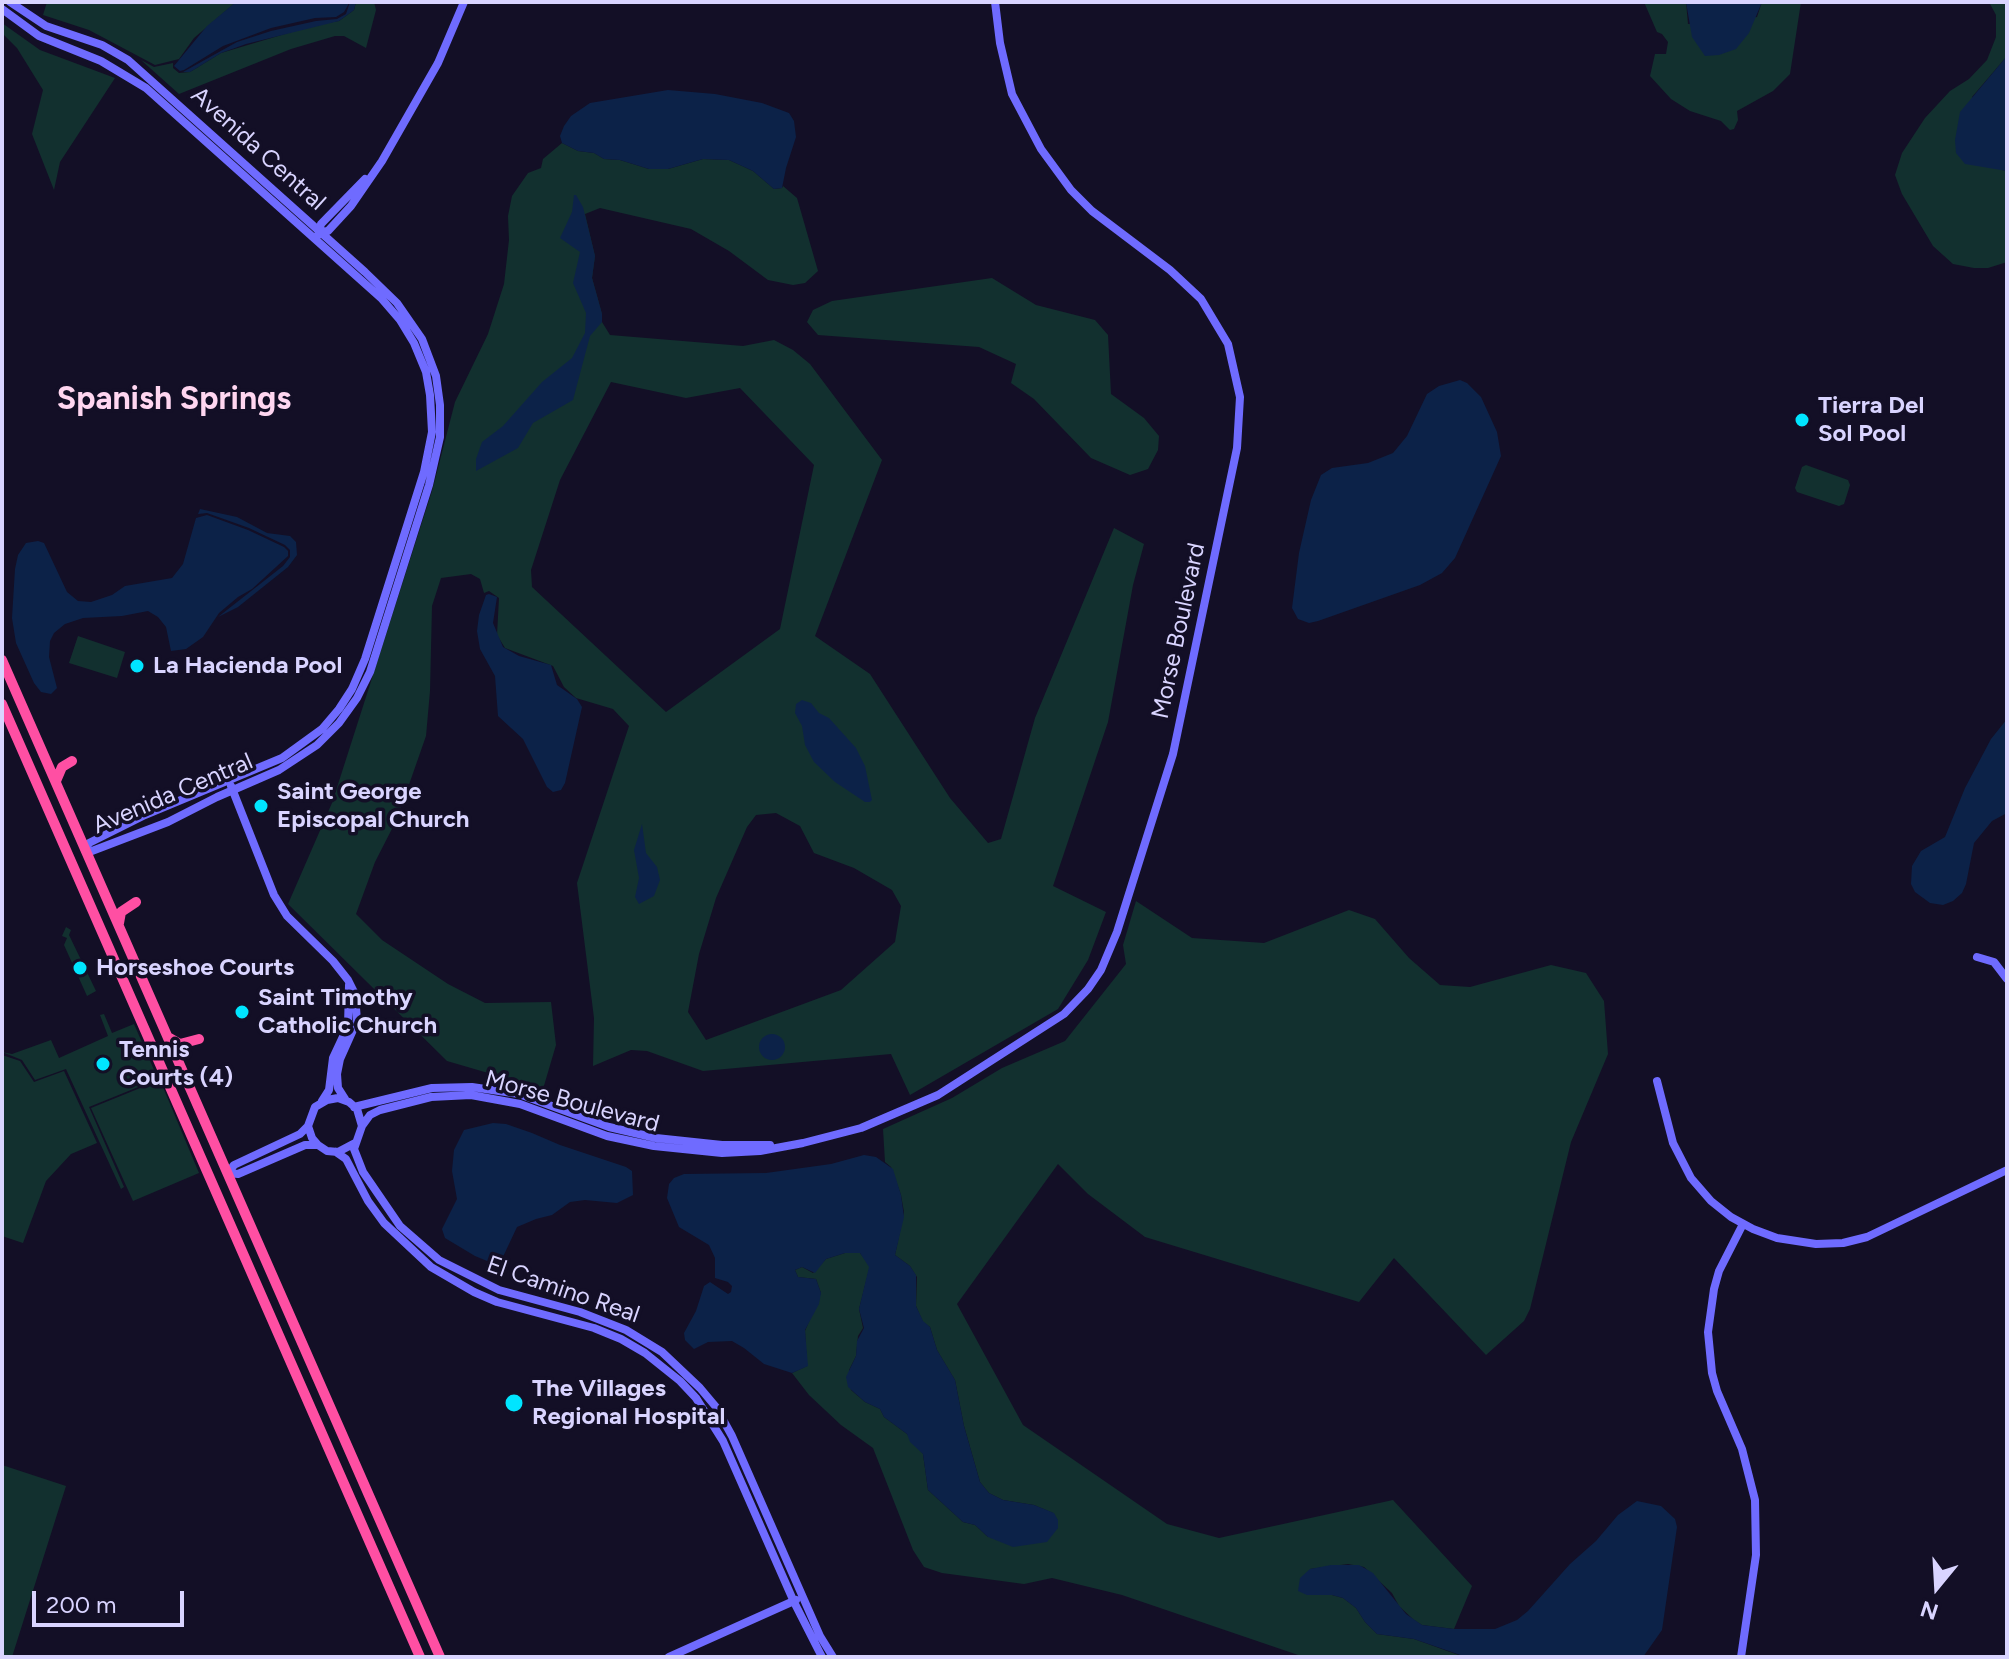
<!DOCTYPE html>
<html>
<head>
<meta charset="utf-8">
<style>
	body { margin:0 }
	#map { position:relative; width:2009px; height:1659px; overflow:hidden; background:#130f26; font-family:Figtree,sans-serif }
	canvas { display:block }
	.frame { position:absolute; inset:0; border:4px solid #d9d4ff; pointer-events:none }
	.north { position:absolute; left:1897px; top:1547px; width:80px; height:80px; -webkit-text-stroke:6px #130f26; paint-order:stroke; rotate:198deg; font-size:22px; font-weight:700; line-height:32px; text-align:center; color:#d9d4ff }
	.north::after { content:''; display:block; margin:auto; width:28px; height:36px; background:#d9d4ff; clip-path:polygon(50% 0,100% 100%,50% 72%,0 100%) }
	.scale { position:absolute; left:32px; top:1591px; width:152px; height:36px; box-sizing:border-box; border:4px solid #d9d4ff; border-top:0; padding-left:10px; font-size:24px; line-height:28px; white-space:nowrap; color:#d9d4ff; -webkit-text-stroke:6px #130f26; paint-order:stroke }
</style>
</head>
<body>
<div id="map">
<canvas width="2009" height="1659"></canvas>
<div class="frame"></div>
<div class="north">N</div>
<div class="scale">200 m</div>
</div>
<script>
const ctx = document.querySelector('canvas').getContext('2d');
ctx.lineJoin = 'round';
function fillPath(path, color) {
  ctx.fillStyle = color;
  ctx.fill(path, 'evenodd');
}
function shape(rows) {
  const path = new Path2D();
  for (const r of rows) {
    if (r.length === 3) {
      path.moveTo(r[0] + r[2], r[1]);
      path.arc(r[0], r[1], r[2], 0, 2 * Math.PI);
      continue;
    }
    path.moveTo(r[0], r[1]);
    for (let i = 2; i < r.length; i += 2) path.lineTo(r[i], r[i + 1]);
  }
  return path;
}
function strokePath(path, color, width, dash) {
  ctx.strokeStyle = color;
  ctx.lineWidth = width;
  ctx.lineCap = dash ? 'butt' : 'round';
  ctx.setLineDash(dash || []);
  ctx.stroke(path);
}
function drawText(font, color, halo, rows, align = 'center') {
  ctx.font = font + ' Figtree,sans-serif';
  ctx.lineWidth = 7;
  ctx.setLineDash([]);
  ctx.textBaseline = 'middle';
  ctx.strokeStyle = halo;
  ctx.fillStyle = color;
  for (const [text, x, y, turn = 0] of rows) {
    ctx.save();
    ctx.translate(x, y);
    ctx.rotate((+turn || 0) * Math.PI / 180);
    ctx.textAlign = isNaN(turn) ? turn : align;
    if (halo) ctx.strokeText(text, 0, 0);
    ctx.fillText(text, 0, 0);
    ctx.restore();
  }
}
fillPath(shape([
	[47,2,236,2,194,38,179,59,155,65,89,30,43,15],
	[356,2,374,2,376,10,366,48,344,36,335,36,291,49,179,94,141,60,154,67,173,63,173,68,179,73,190,72,221,53,315,25,339,21,354,10],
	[1644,2,1686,2,1688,24,1757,17,1762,2,1801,2,1790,74,1773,91,1737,111,1738,120,1734,129,1730,130,1721,121,1690,111,1671,99,1650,76,1655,54,1666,54,1668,42,1662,34,1657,32],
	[1989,2,2007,2,2007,56,1972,97,2002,170,2007,171,2007,262,1988,268,1974,268,1953,264,1933,246,1902,194,1895,175,1902,153,1925,118,1950,91,1969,79,1987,60,1996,37,1996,15],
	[2,23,40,50,115,78,60,162,54,190,32,134,43,90,17,48,2,33],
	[562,143,578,151,594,153,604,159,620,160,649,169,668,169,703,159,729,160,753,171,774,189,782,188,783,186,797,198,818,271,805,283,793,285,768,280,729,251,691,229,600,208,585,214,595,256,592,278,602,314,602,322,610,335,743,346,774,340,793,350,810,364,882,460,815,636,870,674,950,798,988,843,1001,839,1035,718,1114,528,1144,544,1133,585,1108,722,1053,886,1106,912,1088,960,1058,1009,910,1095,891,1054,703,1071,647,1051,631,1050,593,1066,594,1018,577,883,629,726,613,709,576,698,564,687,553,666,505,648,497,635,499,598,489,591,484,593,480,579,471,574,441,578,432,606,430,691,426,736,397,819,375,862,356,914,382,940,448,984,485,1003,551,1002,556,1045,543,1089,447,1061,288,904,332,803,432,491,455,402,488,334,504,284,509,240,508,216,512,196,528,173,541,168,543,159],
	[611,382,686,398,740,388,814,465,780,629,666,712,532,587,531,570,560,480],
	[776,813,800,826,814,853,854,868,892,890,901,906,895,942,841,990,706,1040,688,1012,699,954,716,898,747,827,756,815],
	[992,278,1036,305,1095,320,1108,335,1111,394,1144,418,1159,436,1158,450,1148,469,1130,475,1091,458,1034,399,1011,383,1016,364,979,347,818,335,807,322,813,310,832,301],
	[1806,465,1848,480,1850,485,1844,504,1839,506,1797,492,1795,488,1802,467],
	[78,636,125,652,117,678,69,663],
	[1136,901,1192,938,1264,943,1349,910,1375,919,1409,958,1440,985,1470,987,1551,965,1586,973,1604,1001,1608,1054,1571,1142,1530,1309,1524,1321,1486,1355,1394,1258,1359,1302,1145,1237,1088,1194,1058,1164,957,1304,1023,1425,1167,1524,1219,1538,1393,1500,1472,1586,1454,1629,1422,1625,1414,1620,1399,1606,1392,1593,1364,1567,1348,1564,1310,1569,1307,1595,1332,1595,1343,1598,1356,1608,1365,1622,1377,1634,1414,1639,1464,1657,1304,1657,1122,1595,1052,1578,1024,1584,942,1573,924,1567,913,1550,873,1448,841,1425,809,1395,792,1373,807,1366,805,1331,821,1293,816,1279,798,1277,795,1270,802,1267,813,1273,826,1259,845,1253,860,1253,870,1266,859,1309,863,1328,858,1336,856,1356,849,1370,851,1390,865,1402,880,1409,884,1417,907,1434,923,1454,928,1490,963,1522,975,1525,988,1537,1058,1528,1058,1521,1053,1513,1034,1505,1003,1500,989,1493,980,1482,964,1426,955,1380,937,1350,930,1327,923,1322,916,1306,917,1277,910,1266,895,1255,904,1212,901,1195,891,1167,885,1162,883,1129,952,1098,1002,1068,1065,1041,1126,964,1123,945],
	[66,927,71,930,69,935,96,991,87,996,64,945,67,938,62,936],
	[104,1014,112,1033,134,1024,158,1079,89,1107,124,1187,121,1189,66,1069,35,1080,22,1060,2,1052,12,1054,51,1040,59,1058,108,1036,100,1015],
	[2,1055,20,1061,34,1082,64,1071,97,1143,71,1154,46,1181,23,1243,2,1236],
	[160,1080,199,1173,133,1201,91,1108],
	[2,1465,66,1486,12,1657,2,1657]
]), '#12302f');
fillPath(shape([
	[236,2,348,2,348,5,344,12,336,17,315,18,271,28,223,46,184,70,180,71,174,66,207,26],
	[350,2,356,2,354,10,339,21,246,44,221,53,190,72,183,72,237,42,271,31,316,21,337,19,346,14],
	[1686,2,1762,2,1749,33,1736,49,1719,55,1705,56,1692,37],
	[2007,56,2007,171,1965,164,1956,153,1955,140,1960,112],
	[668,90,715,94,762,103,789,113,794,121,796,137,786,168,782,188,774,189,753,171,729,160,703,159,668,169,649,169,620,160,604,159,594,153,578,151,562,143,560,136,564,126,571,116,590,103],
	[574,195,576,195,583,207,595,256,592,278,602,314,602,322,590,336,573,400,533,423,518,448,476,471,476,459,482,442,503,426,542,382,572,358,585,333,586,313,573,283,580,252,560,238,572,212],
	[1460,380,1467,383,1481,397,1497,432,1501,456,1455,558,1442,573,1420,585,1318,621,1309,623,1298,619,1292,608,1299,553,1311,500,1321,475,1332,468,1368,463,1393,453,1407,436,1427,394,1439,386],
	[200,509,237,517,267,533,290,536,296,542,297,555,288,567,238,607,218,617,283,566,290,557,290,550,285,545,249,528,207,513,198,514],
	[207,515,248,530,284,547,288,551,288,556,252,589,238,597,219,613,203,637,186,649,171,651,166,627,158,617,148,611,122,616,83,618,65,624,54,633,50,641,49,657,57,688,51,694,41,692,34,683,16,643,12,618,15,569,18,555,26,543,38,541,44,543,67,592,78,601,91,602,112,595,125,586,172,578,183,564,196,518],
	[489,594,497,597,493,623,503,647,519,656,551,665,557,685,577,699,582,707,565,783,561,790,553,792,547,787,523,739,498,716,495,676,480,649,477,631,479,615,486,595],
	[802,700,811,703,819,713,829,718,856,748,865,766,872,800,870,802,865,802,835,782,814,762,805,745,802,726,795,713,796,704],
	[2007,719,2007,813,1992,821,1974,843,1966,884,1962,893,1953,901,1943,905,1930,903,1915,892,1911,884,1912,866,1921,851,1945,837,1965,788,1991,739],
	[642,824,646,853,657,867,660,880,654,896,639,904,635,897,639,878,634,850],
	[772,1047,13],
	[493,1123,506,1124,532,1133,560,1145,626,1167,632,1171,633,1195,617,1203,585,1200,570,1202,552,1215,536,1219,517,1227,501,1261,492,1263,475,1256,445,1238,442,1229,457,1199,452,1171,454,1150,464,1130],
	[864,1155,876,1157,893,1169,901,1195,904,1217,895,1255,910,1266,916,1275,916,1306,923,1321,930,1327,937,1350,955,1380,964,1426,980,1482,989,1493,1003,1500,1034,1505,1054,1513,1058,1520,1058,1528,1047,1542,1013,1547,988,1537,975,1525,963,1522,928,1490,923,1454,910,1442,907,1434,884,1417,880,1409,865,1402,848,1387,846,1377,856,1356,857,1341,864,1328,859,1309,869,1267,860,1253,845,1253,826,1259,815,1273,802,1267,795,1270,798,1277,816,1279,821,1293,819,1304,805,1330,808,1366,792,1373,764,1364,744,1348,732,1341,708,1342,694,1349,685,1340,684,1333,696,1311,704,1286,710,1282,728,1294,731,1292,732,1286,728,1282,715,1278,715,1258,709,1245,679,1227,667,1198,669,1184,674,1178,684,1174,766,1173,831,1164],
	[1637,1501,1661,1506,1675,1519,1677,1527,1662,1630,1643,1657,1466,1657,1414,1639,1377,1634,1365,1622,1356,1608,1343,1598,1332,1595,1307,1595,1298,1591,1300,1578,1310,1569,1331,1565,1359,1565,1373,1573,1406,1614,1422,1625,1454,1629,1495,1629,1517,1620,1528,1611,1570,1564,1596,1541,1618,1515]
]), '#0c2248');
strokePath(shape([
	[10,2,46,26,102,45,128,60,365,272,397,303,422,339,436,376,440,405,440,437,429,485,370,672,357,698,339,723,317,745,279,770,217,797,168,822,92,851,85,850],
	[2,9,39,36,101,61,146,88,381,298,400,320,414,343,426,372,430,395,432,432,424,472,365,659,352,689,339,709,322,729,282,758,145,815,89,843,85,850],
	[320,232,328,231,351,206,382,161,438,63,464,2],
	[318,235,321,224,365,179],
	[231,786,274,895,287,916,333,961,348,980,355,994,357,1021,340,1059,337,1074,338,1088,345,1099],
	[1977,957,1994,962,2007,979],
	[1657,1081,1673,1143,1691,1178,1711,1201,1731,1217,1753,1229,1777,1238,1816,1244,1843,1243,1867,1237,2007,1170],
	[322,1101,329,1090,333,1058,348,1026,349,985],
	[354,1107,432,1088,472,1087,519,1094,609,1127,656,1138,722,1145,770,1145],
	[362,1126,370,1115,380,1110,431,1097,471,1095,520,1104,607,1136,654,1146,722,1153,760,1151,803,1143,861,1128,938,1095,1064,1014,1088,989,1101,970,1117,932,1173,754,1237,448,1240,397,1228,344,1201,299,1170,270,1092,211,1071,190,1041,149,1012,94,1000,43,995,2],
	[355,1143,338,1152,327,1151,318,1145,312,1138,308,1126,315,1107,327,1100,338,1098,349,1102,357,1109,362,1126,354,1149,363,1172,400,1226,439,1260,499,1290,580,1312,626,1330,662,1352,700,1388,716,1407,732,1436,820,1636,833,1657],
	[336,1152,346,1159,368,1201,384,1223,431,1267,474,1292,497,1302,594,1328,621,1339,645,1353,680,1381,696,1398,723,1441,794,1602,822,1657],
	[228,1173,238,1174,305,1145,317,1145],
	[228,1173,234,1165,300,1134,308,1126],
	[669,1657,796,1600],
	[1741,1657,1756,1555,1755,1500,1742,1449,1717,1391,1712,1373,1708,1332,1714,1289,1719,1271,1743,1224]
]), '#6f6bff', 8);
strokePath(shape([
	[2,660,440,1657],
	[2,704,420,1657],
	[56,781,62,767,72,761],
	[119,923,121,912,136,902],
	[168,1037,180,1044,199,1039]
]), '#ff4fa3', 10);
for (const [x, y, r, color] of [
	[1802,420,8,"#00e5ff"],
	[137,666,8,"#00e5ff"],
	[261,806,8,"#00e5ff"],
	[80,968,8,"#00e5ff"],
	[242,1012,8,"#00e5ff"],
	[103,1064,8,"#00e5ff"],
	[514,1403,10,"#00e5ff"]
]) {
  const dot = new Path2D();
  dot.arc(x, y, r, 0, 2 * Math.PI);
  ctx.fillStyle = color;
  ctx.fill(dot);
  strokePath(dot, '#130f26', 3);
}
drawText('24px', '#d9d4ff', '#130f26', [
	["Avenida Central",258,149,42],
	["Morse Boulevard",1179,631,-78],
	["Avenida Central",173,794,-23],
	["Morse Boulevard",572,1102,15],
	["El Camino Real",563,1290,19]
]);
drawText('bold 24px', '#d9d4ff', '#130f26', [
	["Tierra Del",1818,406],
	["Sol Pool",1818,434],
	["La Hacienda Pool",153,666],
	["Saint George",277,792],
	["Episcopal Church",277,820],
	["Horseshoe Courts",96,968],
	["Saint Timothy",258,998],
	["Catholic Church",258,1026],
	["Tennis",119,1050],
	["Courts (4)",119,1078],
	["The Villages",532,1389],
	["Regional Hospital",532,1417]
], 'left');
drawText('bold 32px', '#ffd6f0', '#130f26', [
	["Spanish Springs",174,400]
]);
</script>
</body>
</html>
